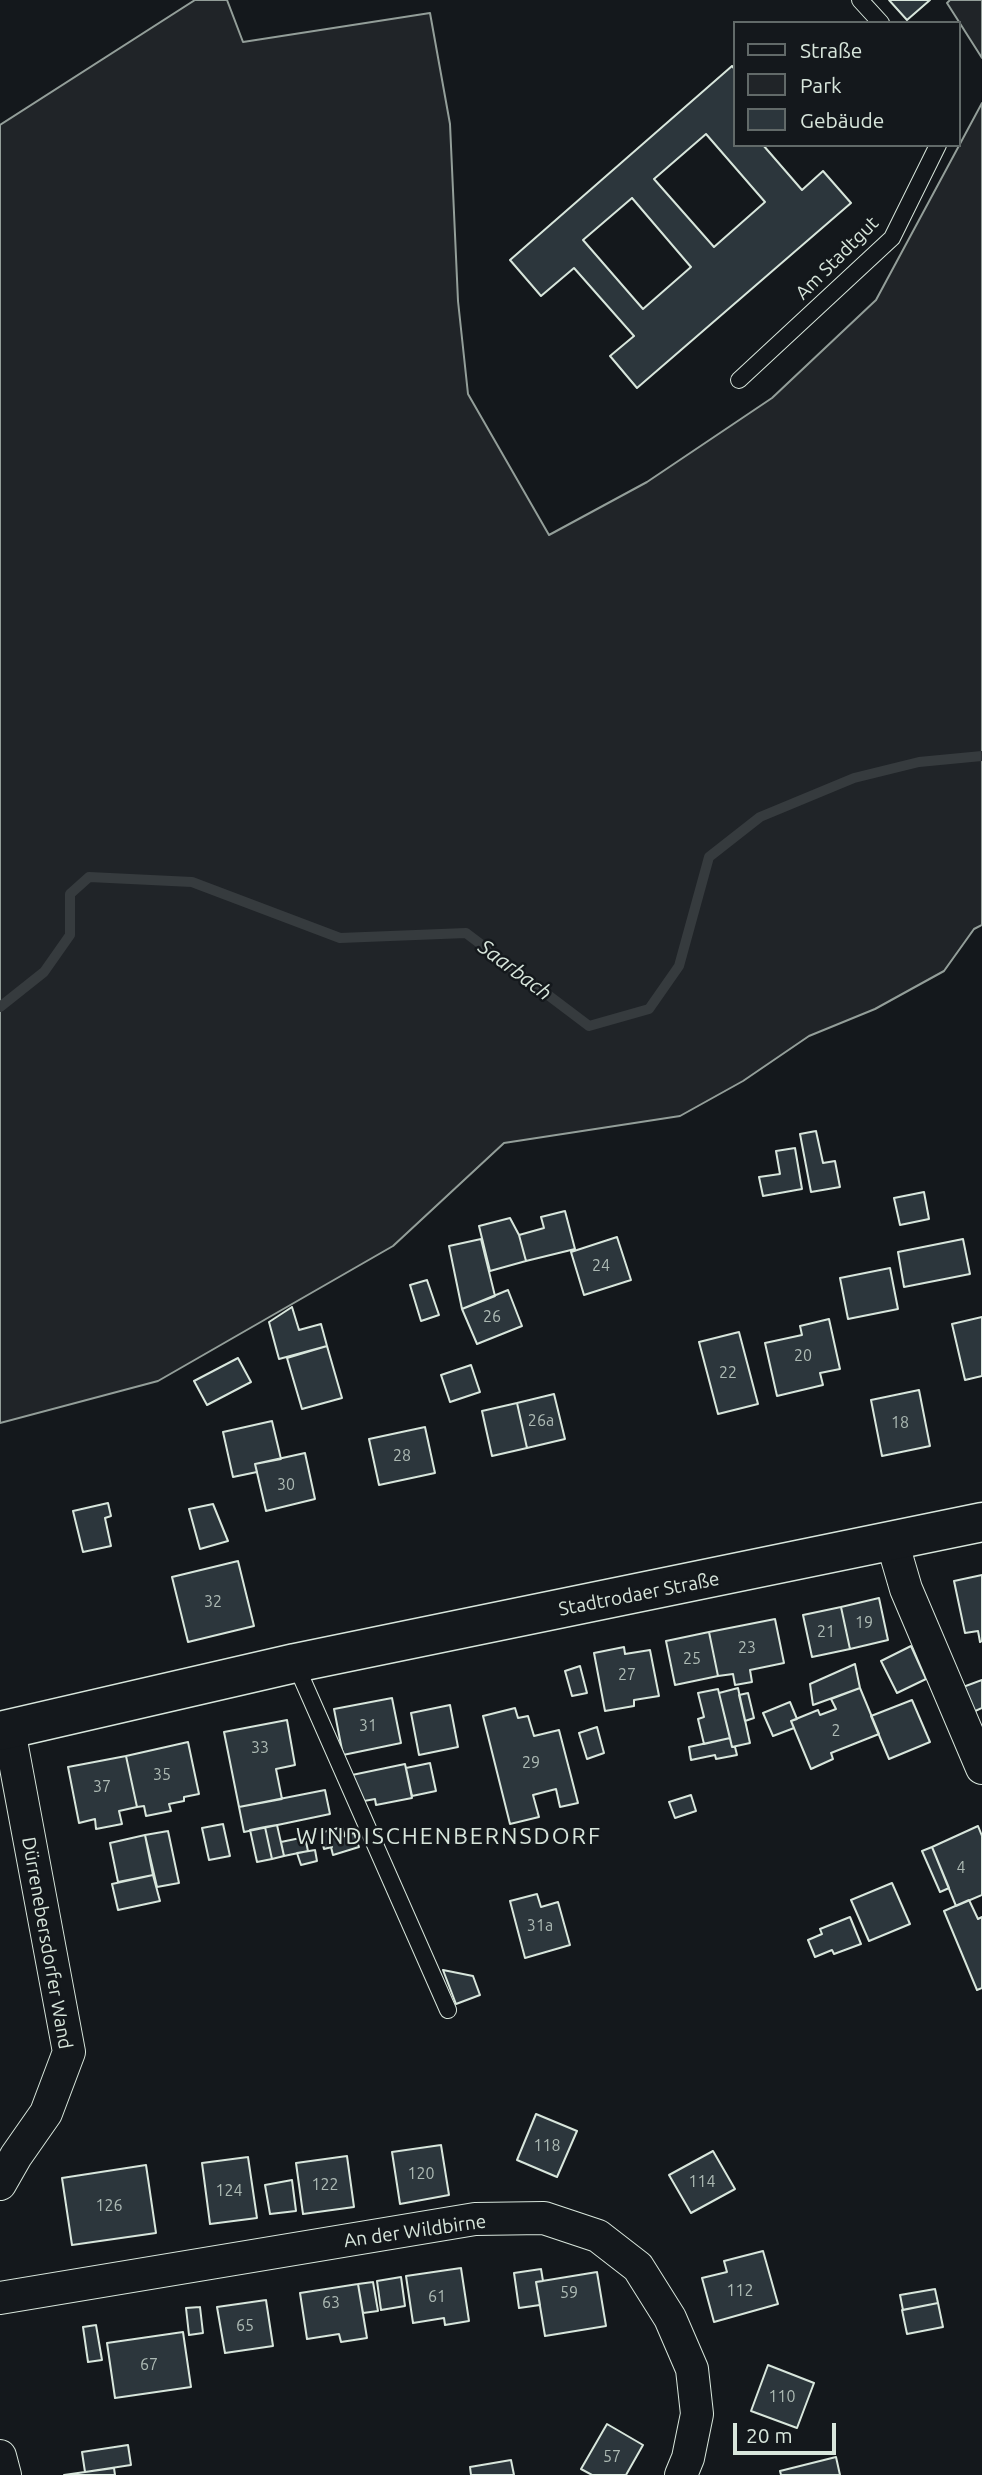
<!DOCTYPE html>
<html>
<head>
<meta charset="utf-8">
<style>
	body { margin:0 }
	#map { position:relative; width:982px; height:2475px; overflow:hidden; background:#14181c; font-family:Ubuntu,sans-serif }
	canvas { display:block }
	.legend { position:absolute; left:733px; top:21px; width:228px; height:126px; box-sizing:border-box; background:#14181c; border:2px solid #626a69; margin:0; padding:9px 12px; list-style:none; font-size:21px; color:#d8e6dc }
	.legend li { display:flex; align-items:center; gap:14px; height:35px }
	.legend b { width:35px; border:2px solid #626a69 }
	.scale { position:absolute; left:733px; top:2423px; width:103px; height:32px; box-sizing:border-box; border:4px solid #d8e6dc; border-top:0; padding-left:9px; font-size:21px; line-height:24px; white-space:nowrap; color:#d8e6dc; -webkit-text-stroke:5px #14181c; paint-order:stroke }
</style>
</head>
<body>
<div id="map">
<canvas width="982" height="2475"></canvas>
<ul class="legend">
<li><b style="height:9px;background:#14181c"></b>Straße</li>
<li><b style="height:19px;background:#202428"></b>Park</li>
<li><b style="height:19px;background:#2c363c"></b>Gebäude</li>
</ul>
<div class="scale">20 m</div>
</div>
<script>
const ctx = document.querySelector('canvas').getContext('2d');
ctx.lineJoin = 'round';
function fillPath(path, color) {
  ctx.fillStyle = color;
  ctx.fill(path, 'evenodd');
}
function shape(rows) {
  const path = new Path2D();
  for (const r of rows) {
    path.moveTo(r[0], r[1]);
    for (let i = 2; i < r.length; i += 2) path.lineTo(r[i], r[i + 1]);
  }
  return path;
}
function strokePath(path, color, width, dash) {
  ctx.strokeStyle = color;
  ctx.lineWidth = width;
  ctx.lineCap = dash ? 'butt' : 'round';
  ctx.setLineDash(dash || []);
  ctx.stroke(path);
}
function drawText(font, color, halo, rows, align = 'center') {
  ctx.font = font + ' Ubuntu,sans-serif';
  ctx.lineWidth = 5;
  ctx.setLineDash([]);
  ctx.textBaseline = 'middle';
  ctx.strokeStyle = halo;
  ctx.fillStyle = color;
  for (const [text, x, y, turn = 0] of rows) {
    ctx.save();
    ctx.translate(x, y);
    ctx.rotate((+turn || 0) * Math.PI / 180);
    ctx.textAlign = isNaN(turn) ? turn : align;
    if (halo) ctx.strokeText(text, 0, 0);
    ctx.fillText(text, 0, 0);
    ctx.restore();
  }
}
const green = shape([
	[195,0,227,0,243,42,430,13,450,124,458,301,468,394,549,535,647,482,772,398,876,300,982,103,982,925,974,929,944,971,875,1009,809,1036,743,1081,680,1116,504,1143,393,1246,158,1381,0,1423,0,125,195,0],
	[950,0,982,0,982,58,947,3,950,0]
]);
fillPath(green, '#202428');
strokePath(green, '#939e99', 2);
strokePath(shape([
	[0,1007,44,972,70,935,70,894,89,877,192,882,340,938,466,933,589,1026,649,1009,679,966,709,857,760,817,854,778,919,762,982,756]
]), '#363b3e', 10);
const building = shape([
	[889,0,930,0,907,20,889,0],
	[732,66,735,70,735,145,763,145,802,190,823,171,851,203,637,388,610,356,634,336,574,268,541,296,510,260,732,66],
	[706,134,765,202,714,247,654,179,706,134],
	[632,198,691,267,643,309,583,240,632,198],
	[816,1131,823,1163,835,1161,840,1187,811,1192,800,1134,816,1131],
	[795,1148,802,1189,763,1196,759,1177,780,1174,776,1151,795,1148],
	[924,1192,929,1219,900,1225,894,1198,924,1192],
	[565,1211,575,1249,526,1261,519,1235,544,1228,541,1217,565,1211],
	[510,1218,519,1235,526,1261,490,1271,479,1226,510,1218],
	[617,1237,631,1280,584,1295,571,1252,617,1237],
	[481,1239,495,1296,462,1309,449,1246,481,1239],
	[963,1239,970,1274,904,1287,898,1252,963,1239],
	[890,1268,898,1309,848,1319,840,1278,890,1268],
	[427,1280,439,1315,421,1321,410,1285,427,1280],
	[508,1290,522,1326,477,1344,462,1309,508,1290],
	[292,1307,299,1330,321,1324,327,1346,279,1359,269,1322,292,1307],
	[982,1317,982,1376,965,1380,952,1324,982,1317],
	[829,1319,840,1369,820,1373,823,1385,777,1396,765,1343,802,1335,800,1326,829,1319],
	[739,1332,758,1404,718,1414,699,1342,739,1332],
	[327,1346,342,1398,302,1409,287,1358,327,1346],
	[238,1358,251,1382,207,1405,194,1381,238,1358],
	[471,1365,480,1392,450,1402,441,1375,471,1365],
	[919,1390,930,1446,882,1456,871,1400,919,1390],
	[554,1394,565,1439,527,1448,517,1403,554,1394],
	[517,1403,527,1448,492,1456,482,1411,517,1403],
	[272,1421,281,1459,255,1464,257,1472,233,1477,223,1432,272,1421],
	[425,1427,435,1473,379,1485,369,1439,425,1427],
	[305,1453,315,1499,266,1511,255,1464,305,1453],
	[108,1503,111,1516,105,1518,111,1546,83,1552,73,1511,108,1503],
	[213,1504,228,1541,200,1549,189,1509,213,1504],
	[238,1561,254,1626,188,1642,172,1577,238,1561],
	[982,1575,982,1641,980,1642,978,1631,965,1633,954,1581,982,1575],
	[879,1598,888,1640,850,1649,841,1607,879,1598],
	[841,1607,850,1649,812,1657,803,1615,841,1607],
	[775,1619,784,1663,750,1670,752,1682,735,1685,733,1674,718,1676,709,1632,775,1619],
	[709,1632,718,1676,675,1685,666,1641,709,1632],
	[911,1646,926,1679,897,1693,881,1661,911,1646],
	[624,1647,625,1654,650,1650,659,1696,634,1700,634,1706,605,1711,594,1653,624,1647],
	[855,1664,860,1688,813,1705,810,1684,855,1664],
	[580,1666,587,1693,572,1696,565,1671,580,1666],
	[982,1680,982,1708,973,1712,963,1687,982,1680],
	[738,1688,750,1743,732,1747,719,1693,738,1688],
	[860,1688,879,1734,831,1753,833,1759,811,1769,791,1721,818,1710,820,1715,836,1709,831,1699,860,1688],
	[718,1689,730,1738,704,1744,698,1719,704,1717,698,1693,718,1689],
	[748,1693,754,1718,745,1721,739,1695,748,1693],
	[392,1698,401,1743,343,1755,334,1709,392,1698],
	[912,1700,930,1742,889,1759,871,1716,912,1700],
	[790,1702,797,1719,791,1721,794,1728,773,1736,763,1713,790,1702],
	[450,1705,458,1747,419,1755,411,1713,450,1705],
	[515,1708,518,1718,528,1716,534,1736,559,1730,578,1803,560,1807,556,1789,533,1795,539,1817,510,1824,483,1716,515,1708],
	[287,1720,295,1765,276,1769,282,1799,239,1807,224,1732,287,1720],
	[597,1727,604,1753,587,1759,579,1733,597,1727],
	[730,1738,732,1747,735,1747,737,1755,716,1759,715,1755,691,1760,689,1747,730,1738],
	[188,1742,199,1794,184,1797,184,1801,169,1804,171,1811,146,1816,144,1806,137,1807,126,1756,188,1742],
	[126,1756,137,1807,119,1811,122,1824,96,1829,95,1819,79,1823,68,1767,126,1756],
	[430,1763,436,1791,412,1796,406,1768,430,1763],
	[405,1764,412,1798,376,1805,375,1799,364,1801,352,1775,405,1764],
	[325,1790,330,1814,244,1832,239,1807,325,1790],
	[691,1795,696,1811,675,1818,669,1802,691,1795],
	[223,1824,230,1856,209,1860,202,1828,223,1824],
	[277,1825,284,1856,272,1859,265,1827,277,1825],
	[978,1826,982,1836,982,1895,956,1906,932,1847,978,1826],
	[265,1827,272,1859,257,1862,250,1830,265,1827],
	[342,1827,345,1836,329,1839,332,1847,324,1849,320,1833,342,1827],
	[168,1831,179,1883,157,1887,145,1835,168,1831],
	[354,1833,359,1847,333,1855,329,1839,354,1833],
	[145,1835,153,1875,118,1882,110,1843,145,1835],
	[305,1837,308,1851,284,1856,281,1842,305,1837],
	[932,1847,949,1888,940,1892,922,1851,932,1847],
	[315,1850,317,1861,301,1865,297,1853,315,1850],
	[153,1875,160,1901,118,1910,112,1884,153,1875],
	[892,1883,910,1924,869,1941,851,1900,892,1883],
	[537,1894,541,1907,558,1902,570,1945,525,1958,510,1901,537,1894],
	[969,1900,978,1919,982,1917,982,1988,977,1990,944,1911,969,1900],
	[850,1917,861,1944,834,1954,832,1950,815,1957,808,1940,822,1934,820,1929,850,1917],
	[443,1970,473,1976,480,1995,456,2004,443,1970],
	[536,2114,577,2131,557,2177,517,2160,536,2114],
	[441,2145,449,2195,400,2204,392,2152,441,2145],
	[713,2151,735,2189,691,2213,669,2175,713,2151],
	[347,2156,354,2207,303,2214,296,2163,347,2156],
	[248,2157,257,2218,210,2224,202,2163,248,2157],
	[146,2165,156,2233,72,2245,62,2178,146,2165],
	[292,2180,296,2211,270,2214,265,2185,292,2180],
	[763,2251,778,2304,714,2322,702,2278,727,2272,724,2261,763,2251],
	[461,2268,469,2321,445,2325,444,2318,413,2323,406,2276,461,2268],
	[541,2269,543,2281,536,2282,540,2305,519,2308,514,2273,541,2269],
	[597,2272,606,2326,545,2336,536,2282,597,2272],
	[401,2277,405,2306,381,2310,377,2281,401,2277],
	[373,2282,378,2311,363,2313,358,2284,373,2282],
	[358,2284,367,2338,341,2342,339,2334,307,2339,300,2293,358,2284],
	[935,2289,938,2303,903,2310,900,2295,935,2289],
	[266,2300,273,2346,225,2353,217,2307,266,2300],
	[938,2303,943,2327,907,2334,902,2310,938,2303],
	[200,2307,203,2333,189,2335,186,2308,200,2307],
	[96,2325,102,2360,88,2362,83,2327,96,2325],
	[183,2332,191,2387,115,2398,107,2343,183,2332],
	[768,2365,814,2383,797,2428,751,2411,768,2365],
	[607,2424,643,2445,626,2475,592,2475,581,2469,607,2424],
	[128,2445,131,2465,85,2472,82,2452,128,2445],
	[836,2457,840,2475,781,2475,780,2471,836,2457],
	[511,2460,514,2475,471,2475,470,2467,511,2460],
	[114,2468,115,2475,64,2475,85,2472,114,2468]
]);
fillPath(building, '#2c363c');
strokePath(building, '#d8e6dc', 2);
const service = shape([
	[860,0,881,23],
	[739,380,892,238,938,145],
	[295,1663,448,2010]
]);
const minor = shape([
	[892,1541,906,1589,982,1768],
	[0,2184,16,2156,46,2113,69,2052,9,1730],
	[0,2298,475,2219,544,2218,598,2236,638,2267,670,2318,692,2369,697,2414,688,2458,681,2475],
	[0,2456,5,2475]
]);
const secondary = shape([
	[0,1731,295,1663,982,1522]
]);
strokePath(service, '#d8e6dc', 18);
strokePath(minor, '#d8e6dc', 34);
strokePath(secondary, '#d8e6dc', 41);
strokePath(service, '#14181c', 16);
strokePath(minor, '#14181c', 32);
strokePath(secondary, '#14181c', 38);
drawText('16px', '#adbab4', null, [
	["24",601,1266],
	["26",492,1317],
	["20",803,1356],
	["22",728,1373],
	["26a",541,1421],
	["18",900,1423],
	["28",402,1456],
	["30",286,1485],
	["32",213,1602],
	["19",864,1623],
	["21",826,1632],
	["23",747,1648],
	["25",692,1659],
	["27",627,1675],
	["31",368,1726],
	["2",836,1731],
	["33",260,1748],
	["29",531,1763],
	["35",162,1775],
	["37",102,1787],
	["4",961,1868],
	["31a",540,1926],
	["118",547,2146],
	["120",421,2174],
	["114",702,2182],
	["122",325,2185],
	["124",229,2191],
	["126",109,2206],
	["112",740,2291],
	["59",569,2293],
	["61",437,2297],
	["63",331,2303],
	["65",245,2326],
	["67",149,2365],
	["110",782,2397],
	["57",612,2457]
]);
drawText('19px', '#d8e6dc', '#14181c', [
	["Am Stadtgut",837,258,-45],
	["Stadtrodaer Straße",639,1594,-11],
	["Dürrenebersdorfer Wand",47,1943,80],
	["An der Wildbirne",415,2231,-8]
]);
drawText('italic 21px', '#d8e6dc', '#14181c', [
	["Saarbach",515,970,37]
]);
ctx.letterSpacing = '2px';
drawText('23px', '#d8e6dc', '#14181c', [
	["WINDISCHENBERNSDORF",449,1836]
]);
ctx.letterSpacing = '0px';
</script>
</body>
</html>
